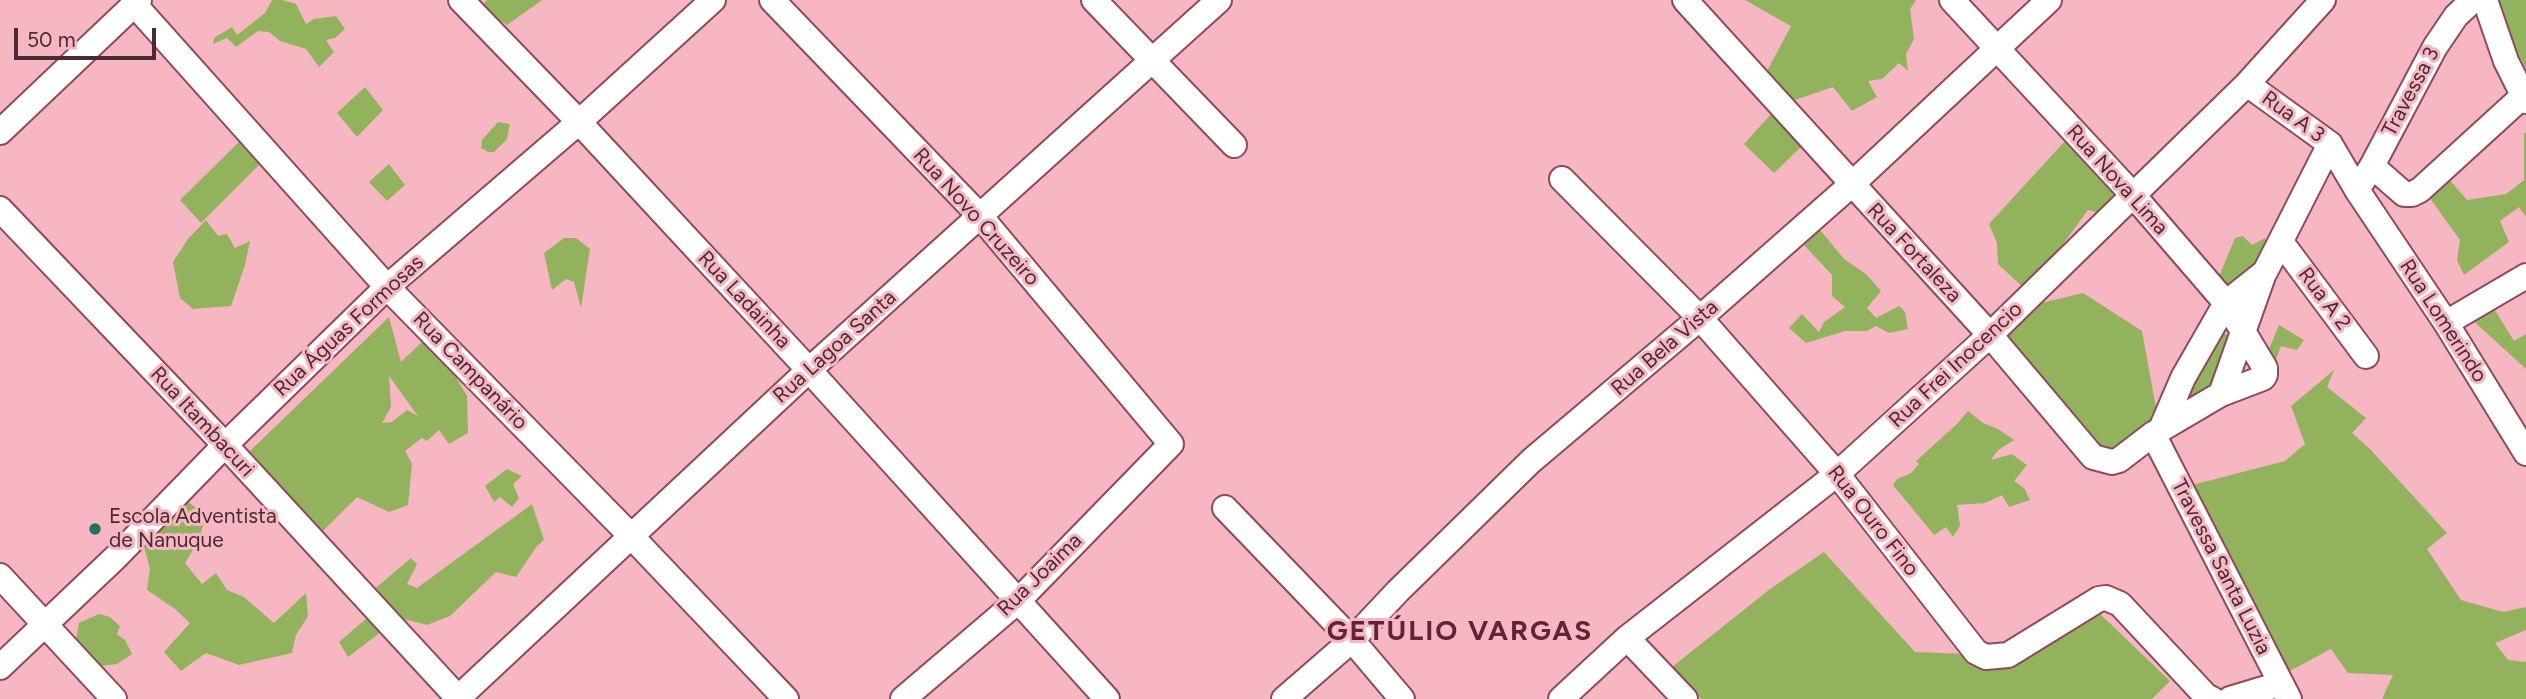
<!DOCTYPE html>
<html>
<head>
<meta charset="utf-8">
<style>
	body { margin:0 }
	#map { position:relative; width:2526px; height:699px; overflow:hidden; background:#f6b7c3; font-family:Figtree,sans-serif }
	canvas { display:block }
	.scale { position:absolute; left:14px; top:28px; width:142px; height:32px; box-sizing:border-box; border:4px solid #4a2b31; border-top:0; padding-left:9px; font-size:21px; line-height:24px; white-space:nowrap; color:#4a2b31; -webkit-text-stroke:5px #f6b7c3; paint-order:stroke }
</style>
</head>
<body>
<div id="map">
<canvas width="2526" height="699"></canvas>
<div class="scale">50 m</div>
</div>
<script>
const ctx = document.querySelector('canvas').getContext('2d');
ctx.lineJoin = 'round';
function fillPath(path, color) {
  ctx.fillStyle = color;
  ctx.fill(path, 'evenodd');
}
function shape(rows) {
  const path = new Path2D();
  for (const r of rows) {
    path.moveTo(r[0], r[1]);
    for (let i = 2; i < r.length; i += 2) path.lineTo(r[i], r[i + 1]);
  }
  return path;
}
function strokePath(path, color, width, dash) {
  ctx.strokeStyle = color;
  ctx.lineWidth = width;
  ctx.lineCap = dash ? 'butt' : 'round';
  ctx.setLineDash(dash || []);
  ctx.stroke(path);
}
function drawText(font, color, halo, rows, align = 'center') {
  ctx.font = font + ' Figtree,sans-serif';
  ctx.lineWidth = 6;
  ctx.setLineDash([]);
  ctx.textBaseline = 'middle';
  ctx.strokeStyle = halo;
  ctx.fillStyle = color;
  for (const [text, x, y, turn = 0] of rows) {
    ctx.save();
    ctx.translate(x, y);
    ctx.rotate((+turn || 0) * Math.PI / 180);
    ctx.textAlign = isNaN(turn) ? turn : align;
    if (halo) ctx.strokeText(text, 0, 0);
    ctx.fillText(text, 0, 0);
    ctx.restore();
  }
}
fillPath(shape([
	[272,0,282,0,296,4,306,24,314,19,336,16,345,29,335,38,326,40,334,52,319,67,306,49,280,41,269,32,258,31,236,47,227,38,213,44,214,38,232,27,237,35,265,13],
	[487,0,542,0,507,25,480,7],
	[1745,0,1916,0,1910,9,1914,39,1906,54,1908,71,1899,63,1882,79,1868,81,1877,97,1852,111,1833,87,1792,101,1767,71,1791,26],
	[2489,0,2526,0,2526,68,2508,36],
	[365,87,383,110,357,137,337,113],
	[1772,113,1804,144,1774,173,1744,144],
	[498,122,510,124,507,139,494,152,488,152,481,148,482,140],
	[2524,133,2526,133,2526,217,2519,207,2500,221,2509,242,2464,275,2457,260,2460,240,2429,197,2448,178,2467,200,2506,194,2524,180],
	[241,140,260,164,201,223,180,200],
	[2065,141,2127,190,2105,214,2088,210,2028,292,1998,264,1997,243,1989,224],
	[389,164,405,185,387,201,369,182],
	[206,220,218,236,227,234,235,248,250,241,245,265,231,306,193,309,180,298,173,262,188,239],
	[1817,226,1844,259,1866,274,1881,291,1867,308,1876,318,1899,306,1905,312,1908,329,1889,333,1876,326,1867,331,1845,331,1806,343,1789,328,1802,314,1819,332,1824,322,1845,307,1832,296,1832,275,1802,243],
	[2243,236,2252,245,2265,238,2270,251,2225,296,2210,268,2220,274,2235,238],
	[564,238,576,238,590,249,581,308,574,282,566,279,552,290,544,253],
	[2083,293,2142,331,2158,419,2104,453,2002,333,2029,306],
	[2493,307,2514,341,2526,334,2526,369,2468,316],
	[389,317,401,362,424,340,446,360,467,396,468,433,449,444,439,430,427,441,422,438,405,451,412,464,408,505,389,512,357,497,320,534,250,451],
	[389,376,418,416,407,410,392,422,382,423,391,407],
	[2279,325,2304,340,2297,350,2281,346,2272,370,2265,359],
	[2215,332,2237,336,2215,390,2173,418],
	[2334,370,2327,387,2366,418,2352,433,2370,449,2447,533,2427,549,2461,600,2503,612,2526,607,2526,630,2495,643,2508,660,2526,662,2526,699,2382,699,2393,675,2348,673,2331,649,2284,674,2192,485,2285,461,2305,444,2291,406],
	[1968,411,1983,423,1998,429,2014,440,1998,450,1991,460,2012,454,2027,465,2014,481,2024,488,2030,500,2009,507,2002,495,1985,503,1957,505,1960,526,1953,537,1946,527,1934,535,1893,485,1897,479,1911,473,1919,464,1916,461,1957,424],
	[507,469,522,476,513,484,519,498,512,507,500,497,494,502,485,486],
	[188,502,206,515,199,540,185,563,202,584,216,573,227,590,244,597,274,623,306,593,308,616,296,635,292,653,239,665,206,653,181,671,164,652,190,623,175,609,147,590,150,569,143,543],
	[532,504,544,540,537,546,516,577,496,572,450,616,427,625,392,616,371,592,411,558,417,564,407,584,417,588],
	[1824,552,1915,652,1967,654,1988,671,2096,610,2170,681,2152,699,1702,699,1667,671,1770,589],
	[99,614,110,617,120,626,117,634,125,640,132,654,117,664,99,666,75,645,79,623],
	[368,617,381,632,348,657,339,642]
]), '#93b25e');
const minor = shape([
	[461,0,579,122,809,370,1107,699],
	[772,0,980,216,1171,444,1019,600,903,699],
	[1094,0,1234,145],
	[1685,0,1990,335,2093,457,2112,462,2119,460,2153,434,2221,394,2263,378,2265,375,2265,368,2226,303,2133,195,1952,0],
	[2485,0,2506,61,2526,101],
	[134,4,387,287,631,536,786,699],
	[2247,84,2330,144,2357,190,2446,323,2526,453],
	[0,132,139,0],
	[2372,166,2404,194,2412,194,2420,190,2523,96],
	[1562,179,1700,318,1837,474,1976,652,1986,657,2008,655,2099,599,2106,598,2120,604,2206,696,2212,699],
	[2357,190,2372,166,2435,47,2456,16,2473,0],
	[0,209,225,445,459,699],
	[2281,242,2366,356],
	[2446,323,2526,276],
	[2221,394,2264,273],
	[2161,429,2183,378,2226,303,2265,272,2330,144],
	[2153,434,2289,699],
	[1225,508,1352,640,1402,699],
	[0,576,114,699],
	[1627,638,1685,699],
	[0,667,117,556,225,445,387,287,579,122,713,0],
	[457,699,809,370,1219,0],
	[1284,699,1352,640,1398,591,1531,461,1700,318,1851,185,2049,0],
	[1561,699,1627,638,1837,474,1990,335,2247,84,2323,0],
	[2230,699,2280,684]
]);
strokePath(minor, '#8f4a5a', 28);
strokePath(minor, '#fff', 24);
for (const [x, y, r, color] of [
	[95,529,7,"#266f67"]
]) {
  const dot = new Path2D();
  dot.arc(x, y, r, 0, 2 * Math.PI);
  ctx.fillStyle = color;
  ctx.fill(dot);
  strokePath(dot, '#f6b7c3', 2.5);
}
drawText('21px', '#4a2b31', '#f6b7c3', [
	["Travessa 3",2411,92,-62],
	["Rua A 3",2293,117,36],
	["Rua Nova Lima",2117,180,48],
	["Rua Novo Cruzeiro",976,217,48],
	["Rua Fortaleza",1914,253,47],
	["Rua A 2",2324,299,53],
	["Rua Ladainha",744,300,47],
	["Rua Lomerindo",2443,321,57],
	["Rua Águas Formosas",349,326,-43],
	["Rua Lagoa Santa",835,347,-42],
	["Rua Bela Vista",1665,348,-41],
	["Rua Frei Inocencio",1956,365,-43],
	["Rua Campanário",470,371,46],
	["Rua Itambacuri",202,422,47],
	["Rua Ouro Fino",1873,521,52],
	["Travessa Santa Luzia",2221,567,63],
	["Rua Joaima",1040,575,-44]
]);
drawText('21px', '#4a2b31', '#f6b7c3', [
	["Escola Adventista",109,517],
	["de Nanuque",109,541]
], 'left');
ctx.letterSpacing = '2px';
drawText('bold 28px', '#632334', '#f6b7c3', [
	["GETÚLIO VARGAS",1460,632]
]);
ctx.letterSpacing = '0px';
</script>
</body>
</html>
